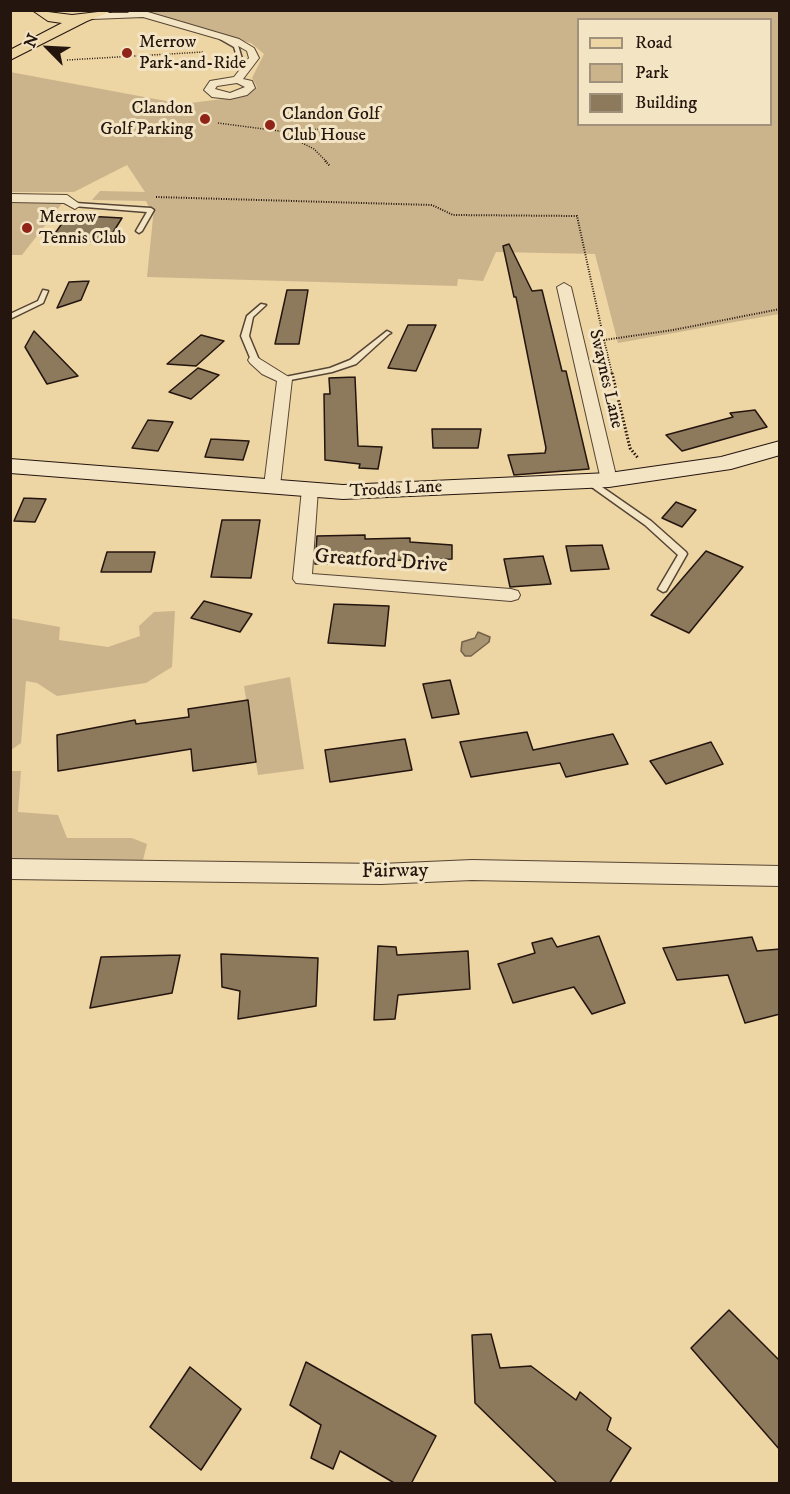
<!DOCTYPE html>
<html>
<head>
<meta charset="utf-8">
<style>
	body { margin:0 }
	#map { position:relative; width:790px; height:1494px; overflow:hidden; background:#edd5a4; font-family:"IM FELL DW Pica",serif }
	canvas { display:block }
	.frame { position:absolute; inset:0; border:12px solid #24150f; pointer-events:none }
	.legend { position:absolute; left:577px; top:18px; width:195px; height:108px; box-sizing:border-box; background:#f3e4c4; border:2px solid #a0917c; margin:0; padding:8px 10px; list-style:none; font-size:18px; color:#24150f }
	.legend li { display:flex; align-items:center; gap:12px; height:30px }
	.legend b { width:30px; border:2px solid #a0917c }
	.north { position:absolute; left:18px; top:18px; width:60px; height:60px; -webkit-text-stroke:4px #f3e4c4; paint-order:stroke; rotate:294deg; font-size:16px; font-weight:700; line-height:24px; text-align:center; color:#24150f }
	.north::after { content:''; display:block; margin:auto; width:21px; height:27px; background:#24150f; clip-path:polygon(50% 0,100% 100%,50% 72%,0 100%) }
</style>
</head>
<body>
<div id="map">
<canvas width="790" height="1494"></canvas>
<div class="frame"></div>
<ul class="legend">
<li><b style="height:8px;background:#edd5a4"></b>Road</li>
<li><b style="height:16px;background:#cbb48b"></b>Park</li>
<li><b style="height:16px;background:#8d795c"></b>Building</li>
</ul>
<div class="north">N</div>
</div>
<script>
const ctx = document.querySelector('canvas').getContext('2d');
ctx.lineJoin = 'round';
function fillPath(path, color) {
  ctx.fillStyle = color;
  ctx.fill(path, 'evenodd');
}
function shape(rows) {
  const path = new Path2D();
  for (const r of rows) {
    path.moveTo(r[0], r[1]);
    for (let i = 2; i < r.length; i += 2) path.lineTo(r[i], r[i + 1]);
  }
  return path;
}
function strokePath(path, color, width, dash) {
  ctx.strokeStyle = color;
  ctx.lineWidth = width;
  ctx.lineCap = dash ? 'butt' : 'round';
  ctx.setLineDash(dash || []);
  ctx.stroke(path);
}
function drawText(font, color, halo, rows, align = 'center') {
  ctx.font = font + ' "IM FELL DW Pica",serif';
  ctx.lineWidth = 6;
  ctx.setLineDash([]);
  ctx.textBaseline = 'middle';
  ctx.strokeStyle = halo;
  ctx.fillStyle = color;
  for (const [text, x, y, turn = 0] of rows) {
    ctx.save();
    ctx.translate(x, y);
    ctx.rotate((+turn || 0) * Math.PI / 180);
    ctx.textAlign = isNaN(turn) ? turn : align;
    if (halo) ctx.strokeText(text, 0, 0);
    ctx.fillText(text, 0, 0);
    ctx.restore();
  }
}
fillPath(shape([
	[139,11,779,11,779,314,618,343,595,254,496,252,483,281,458,279,457,286,147,277,154,208,149,207,146,201,92,200,100,191,145,192,127,165,74,192,11,192,10,72,182,104,247,96,257,87,252,78,264,54,251,43,200,31],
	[578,20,770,20,770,124,578,124],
	[11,200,64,201,22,255,11,255],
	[175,611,172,667,146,683,57,696,37,683,26,681,21,743,11,750,12,771,21,771,18,812,58,815,67,838,132,838,147,844,143,860,11,861,10,618,60,627,59,640,108,647,140,636,139,626,154,612],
	[290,677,304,769,258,775,244,686]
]), '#cbb48b');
const water = shape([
	[478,632,490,637,489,642,471,656,465,656,461,651,462,642,475,638,478,632]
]);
fillPath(water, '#a99471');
strokePath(water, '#74614a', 1.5);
const building = shape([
	[68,215,122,218,107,242,51,239,68,215],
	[509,244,532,291,542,290,562,371,566,371,589,469,514,475,508,455,545,453,546,448,516,297,514,297,503,246,509,244],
	[89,281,81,300,57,308,69,282,89,281],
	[287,290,308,290,299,344,275,344,287,290],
	[408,325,436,325,416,371,388,368,408,325],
	[34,331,78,376,47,384,25,347,34,331],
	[201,335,224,341,196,366,167,364,201,335],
	[198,368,219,375,191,399,169,392,198,368],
	[355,377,358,446,382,447,378,469,359,468,360,464,325,460,324,394,330,394,329,378,355,377],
	[755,410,767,427,682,451,666,435,733,417,730,413,755,410],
	[148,420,173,422,158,451,132,448,148,420],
	[432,429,481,429,478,448,433,448,432,429],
	[211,439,249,441,243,460,205,457,211,439],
	[24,498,46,499,35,522,14,521,24,498],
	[676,502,696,510,682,527,662,518,676,502],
	[222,520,260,520,251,578,211,577,222,520],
	[365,535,365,539,410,538,410,542,452,545,452,559,364,561,364,564,315,564,317,536,365,535],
	[602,545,609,569,571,571,566,546,602,545],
	[706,551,743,567,689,633,651,615,706,551],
	[107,552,155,552,151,572,101,572,107,552],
	[543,556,551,584,510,587,504,559,543,556],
	[204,601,252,614,240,632,191,618,204,601],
	[334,604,389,606,385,646,328,643,334,604],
	[450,680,459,714,432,718,423,684,450,680],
	[248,700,256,762,193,771,191,749,58,771,57,735,135,720,136,724,189,717,188,709,248,700],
	[527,732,533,750,613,734,628,764,566,777,560,763,471,777,460,742,527,732],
	[405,739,412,770,330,782,325,750,405,739],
	[711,742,723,764,666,784,650,761,711,742],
	[599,936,625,1003,592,1014,574,987,513,1003,498,964,535,953,532,943,552,938,557,947,599,936],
	[752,937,757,951,780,949,780,1014,745,1023,728,975,677,980,663,948,752,937],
	[378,946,396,947,397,955,468,951,470,989,398,995,395,1019,374,1020,378,946],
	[221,954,318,958,316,1006,238,1019,240,991,222,987,221,954],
	[180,955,172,993,90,1008,101,957,180,955],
	[729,1310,780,1361,780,1450,691,1348,729,1310],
	[491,1334,500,1368,531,1366,576,1400,580,1392,611,1418,607,1430,631,1448,609,1484,558,1484,475,1403,472,1335,491,1334],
	[306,1362,436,1436,411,1484,396,1484,340,1451,333,1469,311,1458,321,1425,290,1405,306,1362],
	[190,1367,241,1409,201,1470,150,1427,190,1367]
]);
fillPath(building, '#8d795c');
strokePath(building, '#24150f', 1.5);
const lane = shape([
	[220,37,224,37,238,45,246,73,242,72,234,47,220,39,220,37],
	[75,203,151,208,154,210,142,231,139,233,136,231,147,212,73,206,72,205,75,203],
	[43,290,48,291,43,303,10,319,10,314,38,301,43,290],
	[261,304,266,305,253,317,249,336,259,360,255,362,251,360,241,336,247,316,261,304],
	[387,331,391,333,389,334,356,364,332,372,285,381,281,379,285,377,330,368,350,360,387,331],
	[589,478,651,521,686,552,687,554,666,591,663,592,658,589,678,555,645,525,586,483,586,479,589,478]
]);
const street = shape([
	[126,10,141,10,239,39,254,48,259,58,243,79,252,81,255,88,247,95,230,99,212,97,204,90,210,81,234,77,249,58,247,51,233,43,143,17,92,19,88,16,92,13,129,13,126,10],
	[237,83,245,87,230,93,215,89,217,86,237,83],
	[10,194,67,195,81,205,75,209,64,203,10,202,10,194],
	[564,283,571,287,617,480,609,485,601,480,557,287,564,283],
	[255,356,292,379,280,486,272,491,264,486,277,381,262,374,250,363,248,360,250,357,255,356],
	[310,484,318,489,312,574,511,589,518,591,520,595,518,599,511,601,296,583,293,579,302,489,310,484],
	[10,859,381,864,472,860,780,866,780,886,472,880,381,884,10,879,10,859]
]);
const secondary = shape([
	[780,441,780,455,731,469,609,487,343,499,10,473,10,459,343,485,609,473,721,457,780,441]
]);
const primary = shape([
	[32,10,72,15,115,10,87,21,10,60,10,50,62,23,48,21,32,10]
]);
strokePath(lane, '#564534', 3);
strokePath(street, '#564534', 2);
strokePath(secondary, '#24150f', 2);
strokePath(primary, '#24150f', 2);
strokePath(shape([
	[67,60,203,52],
	[218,123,279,131,314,149,327,162],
	[280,131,326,129]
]), '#24150f', 1.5, [1, 1.5]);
strokePath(shape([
	[325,161,330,166],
	[156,197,432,205,453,215,577,216,604,340,673,330,780,309],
	[604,340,612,374]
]), '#24150f', 2, [1, 1.5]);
strokePath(shape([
	[612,373,630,448,638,458]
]), '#24150f', 3, [1.5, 2]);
fillPath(lane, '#f3e4c4');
fillPath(street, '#f3e4c4');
fillPath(secondary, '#f3e4c4');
fillPath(primary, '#edd5a4');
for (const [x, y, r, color] of [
	[127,53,6,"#8f2418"],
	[205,119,6,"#8f2418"],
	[270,125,6,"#8f2418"],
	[27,228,6,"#8f2418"]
]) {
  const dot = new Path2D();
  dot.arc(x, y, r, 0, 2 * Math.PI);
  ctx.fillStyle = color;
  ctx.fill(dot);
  strokePath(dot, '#f3e4c4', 2);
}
drawText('18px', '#24150f', '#f3e4c4', [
	["Merrow",139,43],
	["Park-and-Ride",139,64],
	["Clandon",193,109,"right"],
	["Golf Parking",193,130,"right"],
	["Clandon Golf",282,115],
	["Club House",282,136],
	["Merrow",39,218],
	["Tennis Club",39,239]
], 'left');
drawText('18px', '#24150f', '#f3e4c4', [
	["Swaynes Lane",605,379,77],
	["Trodds Lane",396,490,-3]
]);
drawText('21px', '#24150f', '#f3e4c4', [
	["Greatford Drive",381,562,4],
	["Fairway",395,872,-1]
]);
</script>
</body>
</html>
